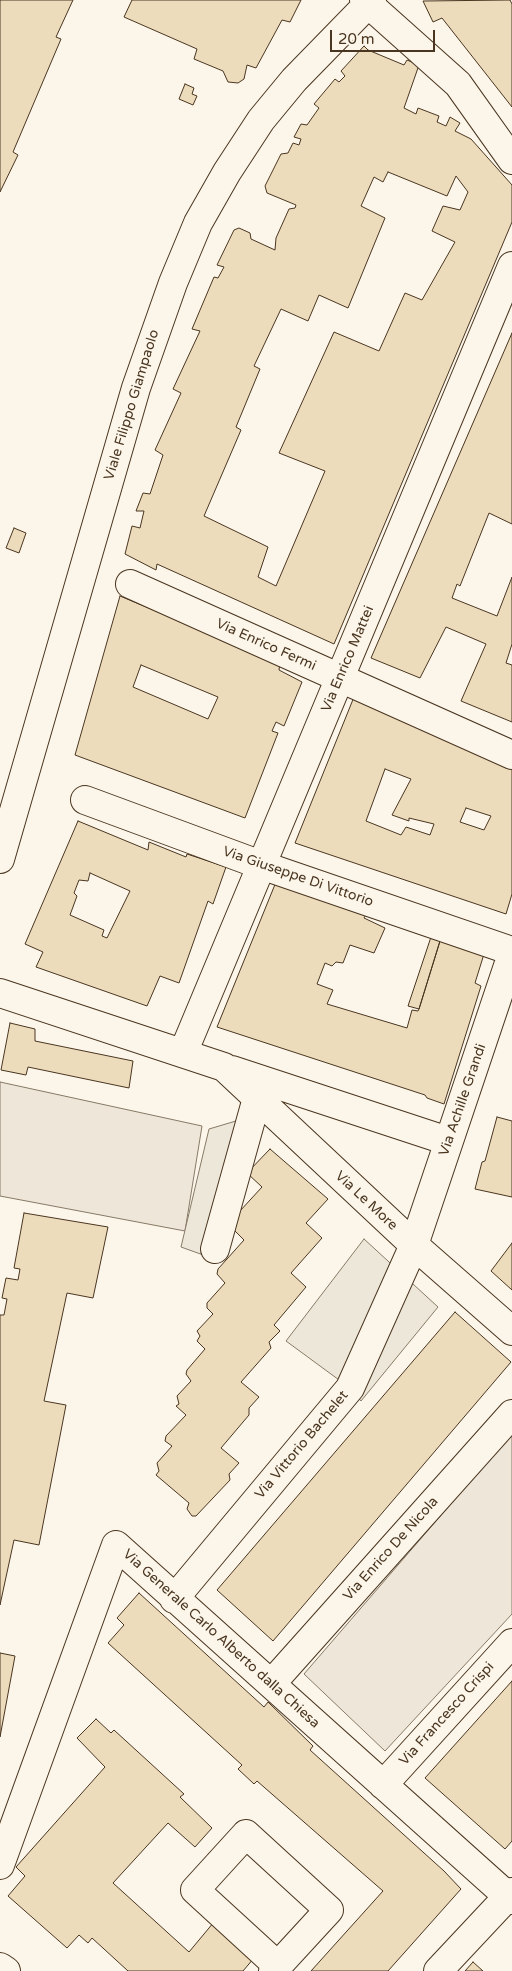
<!DOCTYPE html>
<html>
<head>
<meta charset="utf-8">
<style>
	body { margin:0 }
	#map { position:relative; width:512px; height:1971px; overflow:hidden; background:#fbf6e9; font-family:"Varela Round",sans-serif }
	canvas { display:block }
	.scale { position:absolute; left:330px; top:30px; width:105px; height:22px; box-sizing:border-box; border:2px solid #4a3520; border-top:0; padding-left:6px; font-size:15px; line-height:18px; white-space:nowrap; color:#4a3520; -webkit-text-stroke:4px #fbf6e9; paint-order:stroke }
</style>
</head>
<body>
<div id="map">
<canvas width="512" height="1971"></canvas>
<div class="scale">20 m</div>
</div>
<script>
const ctx = document.querySelector('canvas').getContext('2d');
ctx.lineJoin = 'round';
function fillPath(path, color) {
  ctx.fillStyle = color;
  ctx.fill(path, 'evenodd');
}
function shape(rows) {
  const path = new Path2D();
  for (const r of rows) {
    path.moveTo(r[0], r[1]);
    for (let i = 2; i < r.length; i += 2) path.lineTo(r[i], r[i + 1]);
  }
  return path;
}
function strokePath(path, color, width, dash) {
  ctx.strokeStyle = color;
  ctx.lineWidth = width;
  ctx.lineCap = dash ? 'butt' : 'round';
  ctx.setLineDash(dash || []);
  ctx.stroke(path);
}
function drawText(font, color, halo, rows, align = 'center') {
  ctx.font = font + ' "Varela Round",sans-serif';
  ctx.lineWidth = 4;
  ctx.setLineDash([]);
  ctx.textBaseline = 'middle';
  ctx.strokeStyle = halo;
  ctx.fillStyle = color;
  for (const [text, x, y, turn = 0] of rows) {
    ctx.save();
    ctx.translate(x, y);
    ctx.rotate((+turn || 0) * Math.PI / 180);
    ctx.textAlign = isNaN(turn) ? turn : align;
    if (halo) ctx.strokeText(text, 0, 0);
    ctx.fillText(text, 0, 0);
    ctx.restore();
  }
}
const green = shape([
	[0,1082,202,1126,185,1231,0,1196,0,1082],
	[512,1433,512,1614,385,1751,304,1674,512,1433]
]);
fillPath(green, '#ede6d9');
strokePath(green, '#887966', 1);
const parking = shape([
	[236,1121,255,1135,220,1261,181,1247,209,1129,236,1121],
	[364,1239,438,1307,361,1401,350,1388,286,1341,364,1239]
]);
fillPath(parking, '#ede7d9');
strokePath(parking, '#887966', 1);
const building = shape([
	[0,0,73,0,56,37,61,39,13,152,18,155,0,192,0,0],
	[132,0,301,0,290,22,282,20,256,68,247,65,244,79,238,83,228,82,223,71,194,59,197,49,124,17,132,0],
	[510,0,512,4,512,107,442,18,433,22,423,1,510,0],
	[364,46,368,50,404,65,407,60,419,65,404,108,416,114,418,108,439,116,437,122,446,126,450,117,460,123,455,131,471,139,512,185,512,222,334,644,157,564,156,570,125,554,132,526,140,528,144,511,136,511,143,493,150,494,163,455,155,450,181,393,173,389,200,331,192,329,214,277,218,278,224,267,217,265,234,230,239,228,250,233,251,239,275,250,276,238,289,209,295,208,296,205,267,193,265,186,281,154,288,153,293,143,299,145,301,139,294,137,301,124,307,125,319,108,314,104,335,79,339,82,345,76,341,71,364,46],
	[388,172,447,196,456,176,468,192,460,210,443,206,432,231,455,242,422,300,405,293,379,351,334,332,279,453,325,471,276,586,258,577,268,547,204,516,241,430,236,427,260,369,254,366,281,309,308,321,319,295,348,308,385,218,361,206,374,177,383,182,388,172],
	[185,84,194,88,192,94,197,96,193,105,179,99,185,84],
	[512,333,512,524,489,513,460,586,457,584,452,598,497,616,512,577,512,644,506,663,512,665,512,722,461,701,486,644,446,627,420,678,371,658,512,333],
	[14,528,26,533,19,553,6,548,14,528],
	[120,596,280,663,279,670,302,682,284,726,276,722,272,731,278,733,245,818,75,755,120,596],
	[141,665,218,697,208,719,133,687,141,665],
	[354,697,512,766,512,894,506,914,295,843,354,697],
	[385,769,411,779,392,815,409,821,409,818,434,824,430,835,406,827,401,835,366,821,385,769],
	[466,808,491,816,484,830,460,822,466,808],
	[78,821,148,850,149,842,186,857,187,854,226,867,213,904,208,901,179,983,160,976,147,1006,36,967,43,952,25,944,78,821],
	[90,873,130,891,107,938,102,936,104,930,70,915,77,896,74,893,79,880,88,881,90,873],
	[276,882,367,913,364,918,385,928,374,953,350,945,343,963,336,962,332,966,325,963,317,984,333,990,327,1004,407,1028,412,1010,418,1011,419,1009,440,941,484,954,475,983,481,986,444,1104,427,1098,425,1095,217,1027,276,882],
	[432,934,440,941,419,1009,408,1006,432,934],
	[10,1023,35,1029,35,1041,133,1061,129,1088,28,1067,26,1075,1,1070,10,1023],
	[497,1117,512,1121,512,1197,475,1189,482,1162,485,1161,497,1117],
	[270,1149,328,1199,306,1223,322,1238,291,1273,306,1287,274,1325,280,1331,269,1342,271,1348,241,1382,259,1397,249,1408,249,1415,221,1448,239,1463,229,1474,230,1480,196,1516,192,1516,187,1509,189,1503,156,1475,159,1471,157,1463,172,1446,165,1441,166,1436,186,1415,176,1406,179,1404,177,1396,191,1381,186,1374,187,1370,205,1349,197,1341,200,1336,197,1331,213,1314,207,1308,207,1303,225,1283,217,1274,218,1269,244,1240,228,1224,262,1187,247,1173,270,1149],
	[24,1213,108,1227,93,1298,67,1293,44,1401,66,1405,39,1545,14,1540,0,1605,0,1315,4,1315,7,1299,2,1298,6,1278,18,1280,20,1269,14,1268,24,1213],
	[512,1243,512,1290,491,1271,512,1243],
	[455,1312,511,1362,273,1641,217,1590,455,1312],
	[139,1593,264,1707,268,1702,313,1746,310,1750,444,1871,461,1889,388,1971,311,1971,383,1891,257,1781,254,1784,238,1769,242,1765,108,1643,124,1625,117,1618,139,1593],
	[0,1653,15,1656,0,1737,0,1653],
	[512,1681,512,1841,505,1849,425,1778,512,1681],
	[96,1719,111,1733,114,1730,184,1794,180,1797,212,1828,195,1847,168,1823,113,1883,189,1952,214,1922,254,1958,243,1971,128,1971,92,1938,88,1943,79,1935,67,1948,8,1896,25,1876,16,1867,105,1767,77,1738,96,1719],
	[473,1962,483,1971,465,1971,473,1962]
]);
fillPath(building, '#ecdcbc');
strokePath(building, '#4a3520', 1);
const minor = shape([
	[364,0,458,84,512,160],
	[130,584,512,755],
	[85,800,261,865,512,951],
	[0,859,136,388,173,283,198,223,227,172,261,120,294,80,372,0],
	[0,993,224,1067,414,1245,512,1331],
	[183,1053,512,266],
	[232,1070,448,1141],
	[215,1249,257,1098],
	[174,1599,350,1388,414,1245,512,954],
	[271,1684,512,1414],
	[383,1785,512,1643],
	[0,1865,116,1545,512,1900],
	[0,1967,6,1971],
	[273,1971,329,1910,246,1834,195,1890,278,1966],
	[438,1971,512,1892]
]);
strokePath(minor, '#4a3520', 30);
strokePath(minor, '#fbf6e9', 28);
drawText('14px', '#4a3520', '#fbf6e9', [
	["Viale Filippo Giampaolo",132,405,-73],
	["Via Enrico Fermi",266,645,24],
	["Via Enrico Mattei",348,659,-67],
	["Via Giuseppe Di Vittorio",298,877,19],
	["Via Achille Grandi",463,1100,-71],
	["Via Le More",366,1201,43],
	["Via Vittorio Bachelet",302,1445,-50],
	["Via Enrico De Nicola",391,1549,-48],
	["Via Generale Carlo Alberto dalla Chiesa",221,1639,42],
	["Via Francesco Crispi",447,1714,-48]
]);
</script>
</body>
</html>
